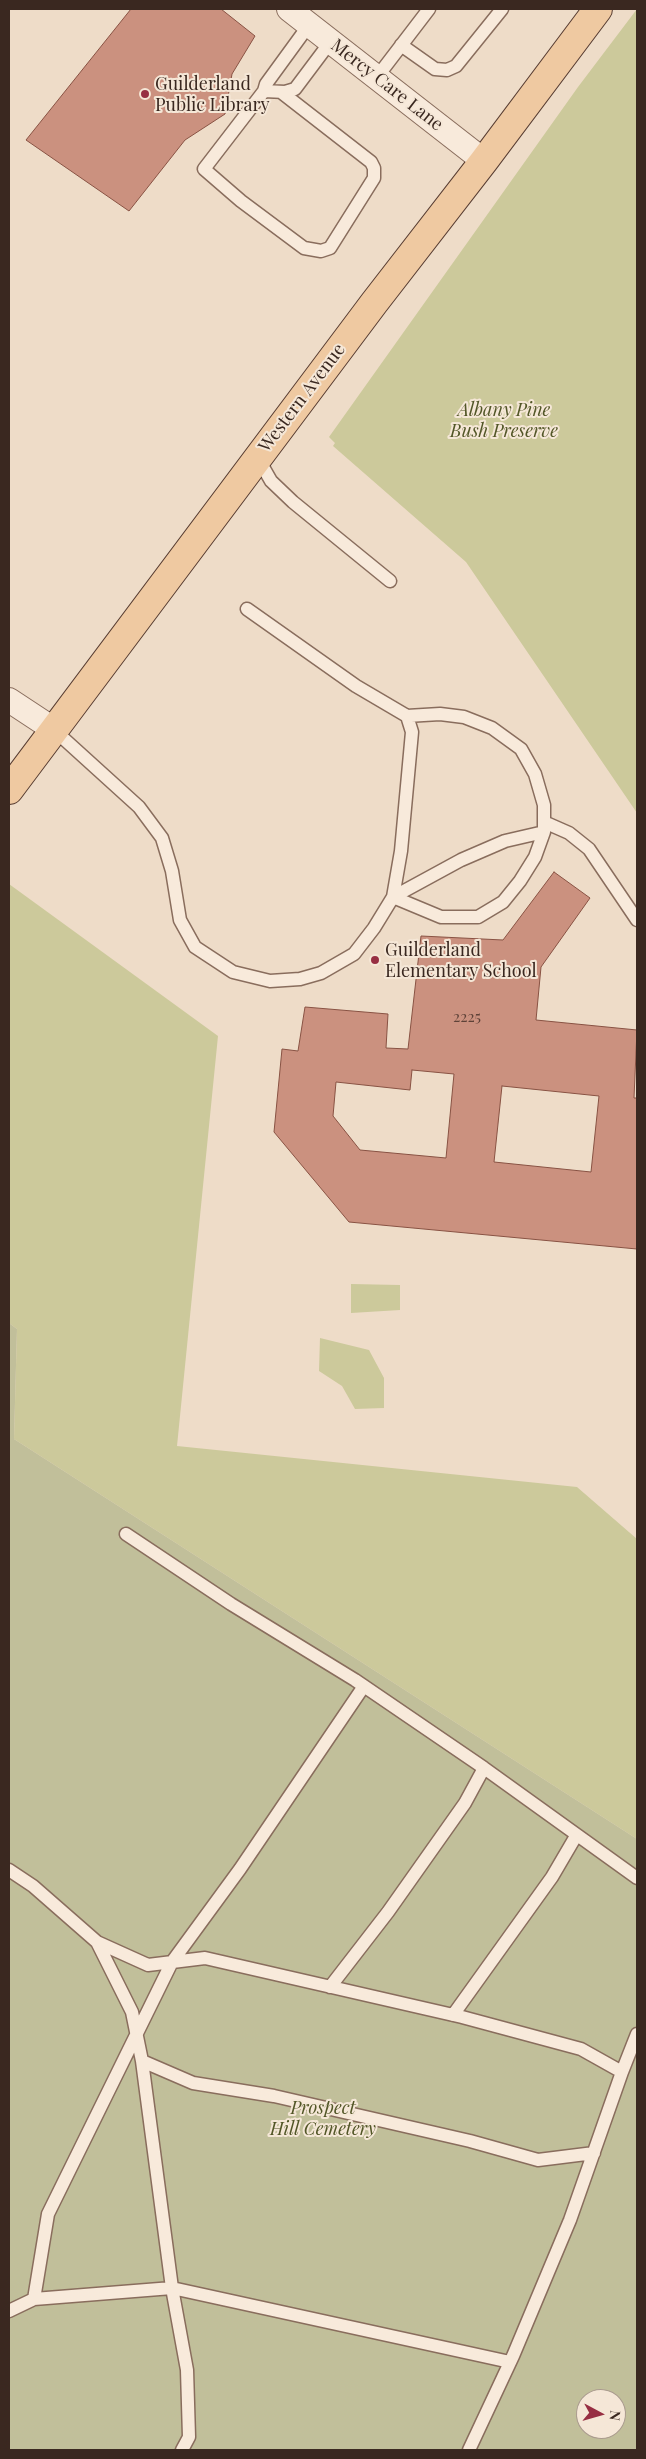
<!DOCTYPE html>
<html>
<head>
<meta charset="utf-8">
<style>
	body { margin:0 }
	#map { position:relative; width:646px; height:2459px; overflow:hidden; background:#eedcc8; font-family:"Playfair Display",serif }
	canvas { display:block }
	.frame { position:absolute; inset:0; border:10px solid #3a2820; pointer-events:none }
	.north { position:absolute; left:576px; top:2389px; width:50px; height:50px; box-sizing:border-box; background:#f5e7d7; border:1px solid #aa9b8e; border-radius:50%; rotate:96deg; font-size:14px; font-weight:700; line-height:20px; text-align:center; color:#3a2820 }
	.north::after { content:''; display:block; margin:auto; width:18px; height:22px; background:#972e42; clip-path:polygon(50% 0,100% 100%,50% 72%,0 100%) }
</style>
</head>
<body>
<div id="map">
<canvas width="646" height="2459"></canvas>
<div class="frame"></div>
<div class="north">N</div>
</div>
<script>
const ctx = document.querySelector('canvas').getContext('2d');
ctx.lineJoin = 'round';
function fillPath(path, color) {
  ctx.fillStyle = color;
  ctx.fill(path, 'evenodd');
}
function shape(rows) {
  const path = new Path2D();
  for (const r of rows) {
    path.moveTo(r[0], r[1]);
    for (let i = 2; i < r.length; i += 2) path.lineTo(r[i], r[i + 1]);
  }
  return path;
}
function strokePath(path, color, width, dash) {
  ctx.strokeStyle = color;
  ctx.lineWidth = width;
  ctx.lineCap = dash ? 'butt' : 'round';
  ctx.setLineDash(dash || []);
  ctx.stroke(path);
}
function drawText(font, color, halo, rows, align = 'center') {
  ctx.font = font + ' "Playfair Display",serif';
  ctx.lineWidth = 4;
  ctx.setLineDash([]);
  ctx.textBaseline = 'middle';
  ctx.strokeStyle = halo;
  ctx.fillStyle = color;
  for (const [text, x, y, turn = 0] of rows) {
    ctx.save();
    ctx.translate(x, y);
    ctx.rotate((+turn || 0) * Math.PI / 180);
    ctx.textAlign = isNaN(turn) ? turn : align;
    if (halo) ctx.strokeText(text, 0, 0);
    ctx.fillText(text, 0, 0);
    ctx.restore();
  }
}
fillPath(shape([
	[637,9,637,813,466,562,333,446,335,443,329,437,578,87],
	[9,884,218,1036,177,1446,577,1487,637,1539,637,1839,14,1439,17,1329,9,1323],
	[351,1284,400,1285,400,1310,351,1313],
	[320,1338,369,1350,384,1378,384,1408,355,1409,342,1386,319,1371]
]), '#ccc99b');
fillPath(shape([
	[9,1323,17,1329,14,1439,637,1839,637,2450,9,2450],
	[586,2399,616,2399,616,2429,586,2429]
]), '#c1bf9a');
const building = shape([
	[131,9,221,9,255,36,232,74,225,114,185,140,129,211,26,140,131,9],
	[554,872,590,898,541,967,536,1020,637,1030,634,1098,637,1098,637,1249,349,1222,274,1132,282,1049,298,1051,305,1007,388,1014,386,1048,408,1049,421,936,503,940,554,872],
	[412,1070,454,1074,446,1158,360,1150,333,1116,336,1082,410,1090,412,1070],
	[502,1086,599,1096,591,1172,494,1162,502,1086]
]);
fillPath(building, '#cb917f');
strokePath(building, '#885243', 1);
const service = shape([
	[309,25,266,84,264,91,285,92,295,89,331,41],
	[401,45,435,69,447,70,456,66,502,9],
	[377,77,429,9],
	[264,91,204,169,241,201,304,248,321,251,330,248,374,178,374,168,371,162,281,92],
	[260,454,263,467,271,481,293,502,390,581],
	[53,729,139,807,162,838,172,871,180,920,195,947,233,972,270,981,300,979,321,973,354,954,374,928,393,897,401,851,412,732,407,716,356,686,247,609],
	[544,822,569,833,589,849,637,920],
	[393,897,441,917,478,917,503,902,520,881,535,857,544,832,544,805,535,774,521,749,492,728,464,717,440,714,407,716],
	[393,897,461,860,505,841,544,832],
	[126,1534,231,1604,355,1680,484,1768,637,1878],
	[9,1870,33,1886,97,1942,148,1965,205,1958,462,2017,581,2049,622,2072,570,2220,513,2356,469,2450],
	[97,1942,132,2012,142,2061,172,2288,187,2370,189,2437,182,2450],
	[330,1987,388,1912,465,1803,484,1768],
	[453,2015,552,1877,576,1836],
	[142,2061,193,2083,274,2096,470,2141,538,2160,594,2153],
	[622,2072,637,2034],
	[34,2299,48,2214,172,1962,240,1869,364,1686],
	[9,2311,34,2299,172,2288,510,2362]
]);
const minor = shape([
	[289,9,484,161],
	[9,700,53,729]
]);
const primary = shape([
	[9,790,374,303,484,161,598,9]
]);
strokePath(service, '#896d5d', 15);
strokePath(minor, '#896d5d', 26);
strokePath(primary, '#573c31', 30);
strokePath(service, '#f8eadb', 12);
strokePath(minor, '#f8eadb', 24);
strokePath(primary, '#efc9a1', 28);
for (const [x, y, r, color] of [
	[145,94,5,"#972e42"],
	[375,960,5,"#972e42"]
]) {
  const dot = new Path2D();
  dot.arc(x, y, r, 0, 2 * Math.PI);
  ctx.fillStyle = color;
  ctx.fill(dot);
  strokePath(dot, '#f5e7d7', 2);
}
drawText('15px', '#5e4238', null, [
	["2225",467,1017]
]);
drawText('18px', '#3a2820', '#f5e7d7', [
	["Guilderland",155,84],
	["Public Library",155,105],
	["Guilderland",385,950],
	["Elementary School",385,971]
], 'left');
drawText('18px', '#3a2820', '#f5e7d7', [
	["Mercy Care Lane",387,85,38],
	["Western Avenue",302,398,-53]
]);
drawText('italic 18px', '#525627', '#f5e7d7', [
	["Albany Pine",504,410],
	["Bush Preserve",504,431],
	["Prospect",323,2108],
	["Hill Cemetery",323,2129]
]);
</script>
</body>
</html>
